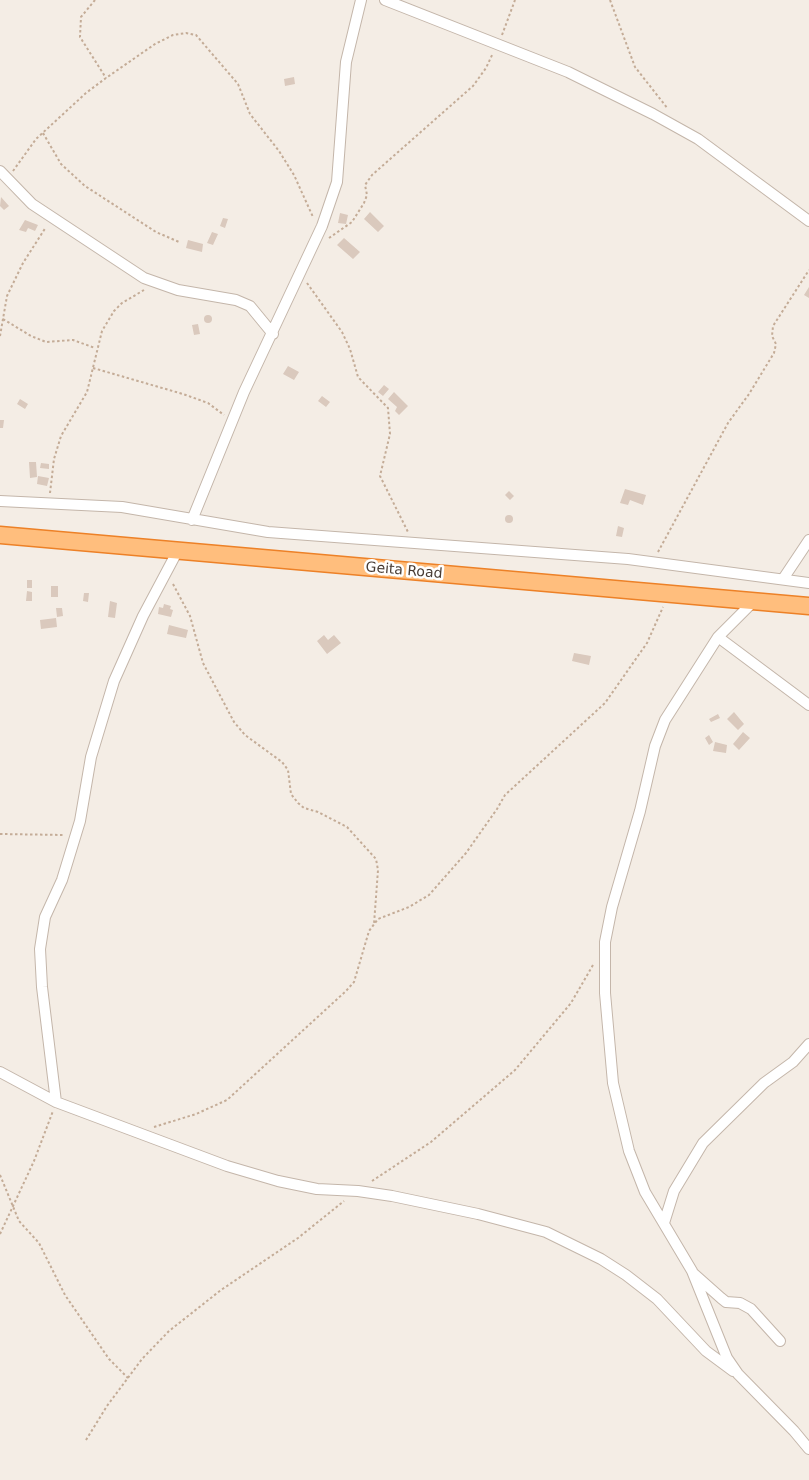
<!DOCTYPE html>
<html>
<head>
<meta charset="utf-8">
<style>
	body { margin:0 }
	canvas { display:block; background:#f4ede5 }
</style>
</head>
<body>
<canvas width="809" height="1480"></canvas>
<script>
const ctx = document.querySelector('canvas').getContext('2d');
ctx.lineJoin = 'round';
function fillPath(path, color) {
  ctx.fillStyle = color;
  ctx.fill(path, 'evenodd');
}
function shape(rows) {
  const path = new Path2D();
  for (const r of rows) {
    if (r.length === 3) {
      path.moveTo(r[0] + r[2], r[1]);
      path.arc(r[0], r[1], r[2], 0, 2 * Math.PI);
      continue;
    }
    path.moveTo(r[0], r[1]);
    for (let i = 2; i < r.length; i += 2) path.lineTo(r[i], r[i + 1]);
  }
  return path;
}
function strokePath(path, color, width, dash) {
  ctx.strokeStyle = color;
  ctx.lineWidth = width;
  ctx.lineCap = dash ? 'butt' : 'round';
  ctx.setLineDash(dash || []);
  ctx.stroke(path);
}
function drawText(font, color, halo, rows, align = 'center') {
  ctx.font = font + ' "DejaVu Sans",sans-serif';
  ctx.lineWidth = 5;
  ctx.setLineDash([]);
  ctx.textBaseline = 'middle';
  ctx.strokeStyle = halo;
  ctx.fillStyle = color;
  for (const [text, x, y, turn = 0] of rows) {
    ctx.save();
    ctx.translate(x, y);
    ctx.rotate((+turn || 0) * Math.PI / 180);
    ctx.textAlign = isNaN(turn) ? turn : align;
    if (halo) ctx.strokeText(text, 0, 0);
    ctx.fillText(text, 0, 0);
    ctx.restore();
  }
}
fillPath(shape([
	[294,77,295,84,285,86,284,79],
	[1,197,9,206,4,210,0,206],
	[370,212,384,226,378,232,364,219],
	[340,213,348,215,346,224,338,223],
	[223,218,228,219,225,228,220,226],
	[25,220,38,225,35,231,28,228,26,232,19,230],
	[212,232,218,234,213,245,207,243],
	[344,238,360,252,353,259,337,245],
	[188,240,203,244,202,252,186,248],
	[809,287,809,298,804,295],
	[208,319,4],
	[198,324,200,334,194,335,192,325],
	[288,366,299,372,294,380,283,374],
	[384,385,389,389,383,396,378,392],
	[394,392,408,406,399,415,395,411,397,407,388,399],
	[322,396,330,402,326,407,318,401],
	[20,399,28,404,25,409,17,404],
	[0,420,4,420,3,428,0,428],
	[29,462,36,462,37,477,30,478],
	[41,463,49,464,49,469,40,468],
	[38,476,49,478,47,486,37,484],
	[625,489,646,495,643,505,630,500,628,505,620,503],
	[509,491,514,496,510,500,505,495],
	[509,519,4],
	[618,526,624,528,622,537,616,536],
	[27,580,32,580,32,588,27,588],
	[51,586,58,586,58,597,51,597],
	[27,591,32,592,32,601,26,601],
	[84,593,89,593,88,602,83,601],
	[110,601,117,603,115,618,108,617],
	[164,604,171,606,170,609,173,610,171,617,158,614,159,607,163,608],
	[56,608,62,608,63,616,57,617],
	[56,618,57,627,41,629,40,620],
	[169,625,188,630,186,638,167,634],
	[324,635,328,640,334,635,341,643,327,654,317,641],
	[574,653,591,656,589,665,572,661],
	[734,712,744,724,738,730,727,719],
	[718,714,720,718,711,722,709,719],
	[743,732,750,738,739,750,733,744],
	[709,735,713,742,709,745,705,738],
	[715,742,727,745,726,753,713,751]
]), '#dac9bd');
const minor = shape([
	[385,0,568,72,653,114,698,139,809,221],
	[0,171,32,204,144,278,178,290,236,300,250,306,273,334],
	[0,501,122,507,268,532,628,559,809,583],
	[192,520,244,392,322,226,337,182,346,62,361,0],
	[783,579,809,540],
	[754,601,718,637,665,720,655,746,640,811,612,907,605,942,605,993,613,1083,629,1151,645,1192,692,1271,727,1358,738,1374,794,1431,809,1449],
	[718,637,809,705],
	[0,1072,56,1102,227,1166,278,1181,317,1189,358,1191,392,1196,478,1214,546,1232,601,1259,626,1275,657,1299,706,1351,733,1371],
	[56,1102,42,987,40,949,45,917,62,880,80,821,91,757,114,681,143,616,177,552],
	[664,1223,674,1191,703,1143,764,1083,793,1062,809,1044],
	[694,1274,721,1298,726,1302,740,1303,751,1309,780,1341]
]);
const trunk = shape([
	[0,535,809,606]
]);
strokePath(minor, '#c4b6aa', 12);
strokePath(trunk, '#ed8127', 19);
strokePath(shape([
	[95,0,81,17,80,37,106,78],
	[610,0,635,67,668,109],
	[502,35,515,0],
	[43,133,61,164,85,186,156,232,179,242],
	[13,171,36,139,86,93,106,78,155,44,173,35,186,33,196,35,238,84,250,114,279,151,294,175,313,217],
	[329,238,352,222,364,203,367,195,365,185,372,175,473,86,486,68,493,53],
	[307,283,342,332,350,349,358,377,388,408,390,434,380,476,408,532],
	[3,319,31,336,46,342,73,340,95,348],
	[0,336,7,296,23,263,46,227],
	[93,368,183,394,208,403,224,415],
	[50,493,54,459,61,436,87,392,102,331,114,311,122,303,144,290],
	[658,552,728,423,749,394,774,353,776,344,772,336,773,326,809,270],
	[173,584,190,616,203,663,234,722,245,735,282,762,288,770,291,794,298,803,304,808,318,812,347,827,376,859,378,870,374,924],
	[0,834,65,835],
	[154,1127,196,1114,227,1100,346,991,354,982,369,931,378,919,409,907,429,895,466,853,497,809,505,795,605,703,647,643,663,607],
	[0,1175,19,1221,39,1243,65,1295,109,1359,128,1378],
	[372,1181,431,1142,515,1070,571,1003,593,965],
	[0,1234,34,1161,53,1111],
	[86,1440,107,1406,142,1359,169,1331,221,1290,298,1238,344,1201]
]), '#c4ac97', 2, [2.5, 2.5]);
strokePath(minor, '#fff', 10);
strokePath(trunk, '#ffbe7d', 16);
drawText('14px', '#483c34', '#fff', [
	["Geita Road",404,571,5]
]);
</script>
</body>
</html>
